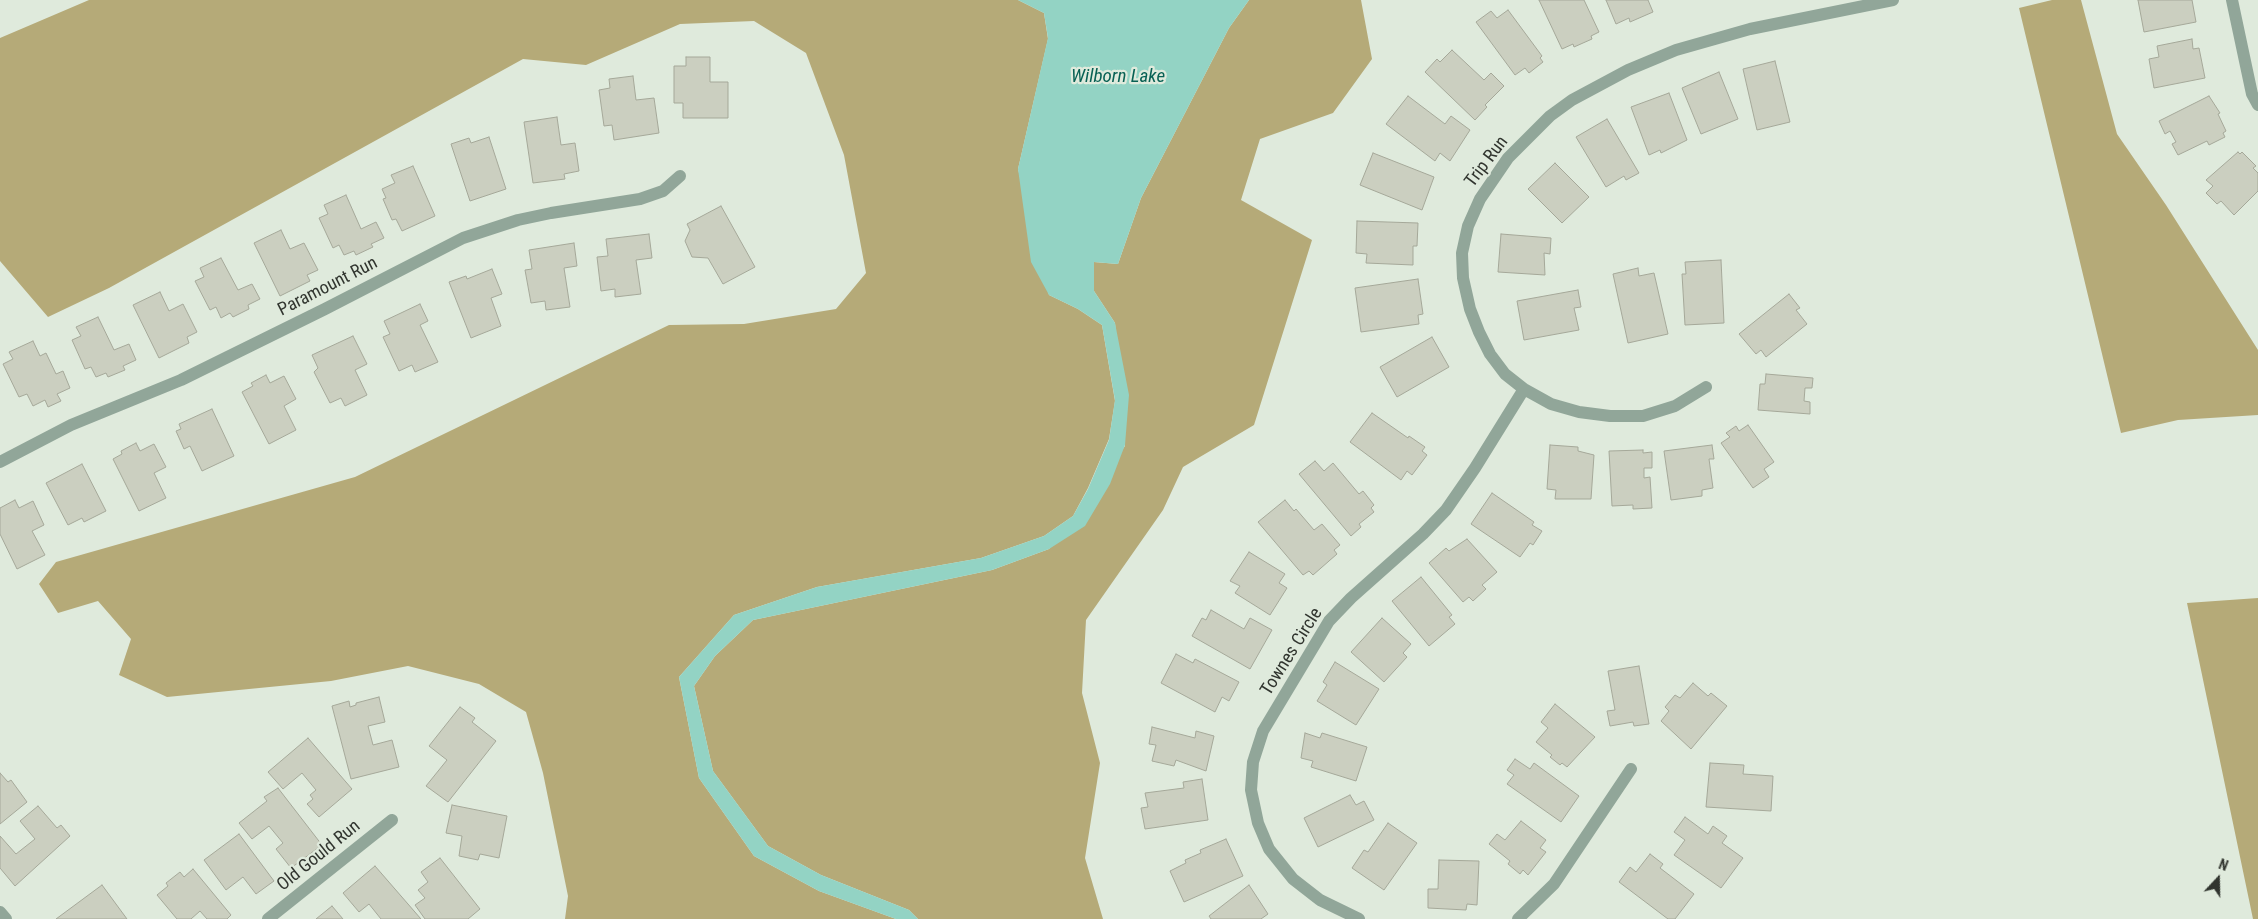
<!DOCTYPE html>
<html>
<head>
<meta charset="utf-8">
<style>
	body { margin:0 }
	#map { position:relative; width:2258px; height:919px; overflow:hidden; background:#dfeadc; font-family:"Roboto Condensed",sans-serif }
	canvas { display:block }
	.north { position:absolute; left:2193px; top:854px; width:50px; height:50px; -webkit-text-stroke:4px #dfeadc; paint-order:stroke; rotate:21deg; font-size:14px; font-weight:700; line-height:20px; text-align:center; color:#31352f }
	.north::after { content:''; display:block; margin:auto; width:18px; height:22px; background:#31352f; clip-path:polygon(50% 0,100% 100%,50% 72%,0 100%) }
</style>
</head>
<body>
<div id="map">
<canvas width="2258" height="919"></canvas>
<div class="north">N</div>
</div>
<script>
const ctx = document.querySelector('canvas').getContext('2d');
ctx.lineJoin = 'round';
function fillPath(path, color) {
  ctx.fillStyle = color;
  ctx.fill(path, 'evenodd');
}
function shape(rows) {
  const path = new Path2D();
  for (const r of rows) {
    path.moveTo(r[0], r[1]);
    for (let i = 2; i < r.length; i += 2) path.lineTo(r[i], r[i + 1]);
  }
  return path;
}
function strokePath(path, color, width, dash) {
  ctx.strokeStyle = color;
  ctx.lineWidth = width;
  ctx.lineCap = dash ? 'butt' : 'round';
  ctx.setLineDash(dash || []);
  ctx.stroke(path);
}
function drawText(font, color, halo, rows, align = 'center') {
  ctx.font = font + ' "Roboto Condensed",sans-serif';
  ctx.lineWidth = 4.5;
  ctx.setLineDash([]);
  ctx.textBaseline = 'middle';
  ctx.strokeStyle = halo;
  ctx.fillStyle = color;
  for (const [text, x, y, turn = 0] of rows) {
    ctx.save();
    ctx.translate(x, y);
    ctx.rotate((+turn || 0) * Math.PI / 180);
    ctx.textAlign = isNaN(turn) ? turn : align;
    if (halo) ctx.strokeText(text, 0, 0);
    ctx.fillText(text, 0, 0);
    ctx.restore();
  }
}
fillPath(shape([
	[89,0,1018,0,1044,13,1048,39,1018,169,1049,295,1078,309,1102,325,1115,401,1109,439,1088,488,1073,516,1044,536,981,558,817,587,734,615,679,677,699,778,754,856,819,891,896,919,565,919,568,896,543,773,526,712,479,684,408,666,331,681,167,697,119,675,131,639,98,601,58,613,39,584,56,562,355,477,669,325,744,324,836,309,866,273,844,155,806,53,754,21,680,24,586,65,523,59,109,288,48,317,0,261,0,38],
	[1249,0,1361,0,1372,59,1333,113,1260,139,1241,200,1312,240,1254,425,1183,467,1163,510,1086,620,1082,693,1100,763,1085,858,1103,919,918,919,909,910,821,875,768,846,713,771,694,686,715,656,753,620,992,570,1049,549,1125,446,1115,323,1094,291,1094,262,1118,264,1141,198,1229,28],
	[2052,0,2081,0,2117,134,2166,205,2258,350,2258,415,2178,420,2121,433,2019,8],
	[2258,598,2258,919,2253,919,2187,603]
]), '#b5aa78');
fillPath(shape([
	[1018,0,1249,0,1229,28,1141,198,1118,264,1094,262,1094,291,1115,323,1129,395,1125,445,1110,484,1085,526,1049,549,992,570,753,620,715,656,694,686,713,771,768,846,821,875,909,910,918,919,896,919,819,891,754,856,699,778,679,677,734,615,817,587,981,558,1044,536,1073,516,1088,489,1109,440,1115,400,1102,325,1078,309,1049,295,1031,262,1018,169,1048,38,1044,13]
]), '#93d3c4');
const building = shape([
	[1539,0,1584,0,1599,32,1591,36,1592,39,1574,47,1573,44,1562,49,1539,0],
	[1606,0,1648,0,1653,12,1630,22,1629,18,1616,24,1606,0],
	[2138,0,2192,0,2196,22,2144,32,2138,0],
	[1508,10,1542,56,1540,58,1543,62,1529,73,1525,68,1515,75,1476,22,1491,11,1497,18,1508,10],
	[2192,39,2193,49,2199,48,2205,78,2154,88,2149,59,2159,57,2157,46,2192,39],
	[1452,50,1484,80,1491,73,1504,86,1485,105,1487,107,1475,120,1425,72,1437,59,1440,62,1452,50],
	[686,57,710,57,710,82,728,82,728,118,683,118,683,103,674,103,674,66,686,66,686,57],
	[1775,61,1790,122,1757,130,1743,69,1775,61],
	[1719,72,1738,119,1701,134,1682,88,1719,72],
	[633,76,636,100,654,98,659,133,614,140,612,125,604,126,599,90,610,88,609,79,633,76],
	[1669,93,1687,140,1661,153,1660,150,1649,155,1631,107,1669,93],
	[1408,96,1445,124,1451,116,1470,130,1450,161,1440,153,1435,161,1386,124,1408,96],
	[2209,96,2220,113,2218,114,2226,131,2223,133,2225,137,2209,145,2207,141,2178,155,2172,144,2176,142,2170,131,2165,134,2159,121,2209,96],
	[557,117,561,145,575,143,579,171,564,174,565,179,533,183,524,122,557,117],
	[1607,119,1639,173,1626,180,1624,176,1606,187,1576,137,1607,119],
	[489,137,506,189,470,201,451,144,469,138,471,143,489,137],
	[2238,152,2240,154,2242,152,2256,166,2253,168,2258,173,2258,191,2234,215,2221,201,2217,204,2206,193,2213,186,2206,180,2238,152],
	[1373,153,1434,177,1422,210,1360,185,1373,153],
	[1555,163,1589,197,1562,223,1528,189,1555,163],
	[413,166,435,216,402,231,396,219,392,220,383,199,386,198,382,189,395,183,391,175,413,166],
	[346,195,361,229,376,222,384,238,371,244,373,247,356,255,354,251,344,255,339,245,333,248,319,218,328,214,324,205,346,195],
	[721,206,755,267,723,284,708,258,692,257,685,241,690,230,687,224,721,206],
	[1357,221,1418,223,1417,246,1413,246,1413,265,1366,263,1367,254,1356,253,1357,221],
	[281,230,290,249,304,243,318,270,307,275,310,281,280,296,254,243,281,230],
	[649,234,652,258,636,260,641,294,615,297,615,289,601,291,597,257,608,256,606,239,649,234],
	[1501,234,1551,238,1550,254,1544,253,1545,275,1498,272,1501,234],
	[574,243,577,266,564,268,570,307,546,310,545,301,531,303,525,270,532,269,529,250,574,243],
	[221,258,238,290,252,284,260,299,248,305,249,309,233,317,230,313,221,318,216,307,210,310,195,281,204,277,200,268,221,258],
	[1721,260,1724,323,1685,325,1682,274,1686,274,1685,262,1721,260],
	[1638,268,1639,276,1654,273,1668,334,1628,343,1613,274,1638,268],
	[492,269,502,294,491,298,501,326,471,338,449,282,466,276,467,279,492,269],
	[1418,279,1423,314,1418,315,1419,324,1361,332,1355,288,1418,279],
	[1578,290,1581,307,1574,308,1579,330,1524,340,1517,301,1578,290],
	[160,292,169,311,183,304,197,332,187,337,189,343,159,358,133,305,160,292],
	[1789,294,1800,308,1796,310,1807,324,1766,357,1761,350,1756,354,1739,334,1789,294],
	[420,304,428,321,420,325,438,362,415,372,412,365,399,371,383,337,390,334,384,321,420,304],
	[98,317,114,350,129,344,136,360,123,366,125,370,108,377,106,373,96,377,91,367,85,369,72,340,81,336,76,327,98,317],
	[353,336,367,364,355,370,367,395,345,406,341,398,330,403,314,372,318,368,312,355,353,336],
	[1432,337,1449,367,1397,397,1380,367,1432,337],
	[33,341,40,356,46,353,56,374,63,371,70,388,57,394,61,401,48,407,45,400,33,406,27,394,19,397,3,364,13,359,9,352,33,341],
	[1766,374,1813,378,1812,388,1805,388,1804,401,1810,402,1810,414,1758,410,1760,384,1765,384,1766,374],
	[266,375,270,383,284,376,296,399,284,406,296,430,269,444,242,392,253,386,251,383,266,375],
	[212,409,234,456,202,471,190,446,184,449,176,431,181,429,179,424,212,409],
	[1372,413,1408,438,1409,436,1425,447,1422,451,1427,455,1412,475,1407,471,1401,480,1350,442,1372,413],
	[1748,425,1774,462,1764,469,1769,477,1753,488,1721,443,1730,437,1726,433,1736,426,1739,431,1748,425],
	[136,443,140,451,154,444,166,467,154,473,166,498,139,511,113,459,122,454,121,451,136,443],
	[1550,445,1578,447,1578,451,1594,455,1591,499,1555,499,1556,490,1547,489,1550,445],
	[1712,445,1714,459,1709,459,1713,488,1702,490,1702,496,1671,500,1664,451,1712,445],
	[1643,450,1643,453,1652,452,1652,468,1644,468,1644,478,1650,477,1652,508,1633,509,1633,505,1612,506,1609,451,1643,450],
	[1315,461,1324,471,1333,463,1359,494,1363,491,1374,505,1371,508,1374,512,1359,524,1361,527,1351,536,1299,474,1315,461],
	[82,464,106,511,84,522,82,518,68,525,46,483,82,464],
	[1492,493,1534,522,1532,525,1542,531,1533,545,1530,543,1520,557,1471,524,1492,493],
	[15,500,19,508,33,501,44,525,32,531,45,555,17,569,0,534,0,508,15,500],
	[1285,500,1294,511,1296,509,1314,530,1322,524,1340,545,1334,550,1337,554,1313,575,1309,571,1303,575,1258,522,1285,500],
	[1467,539,1497,572,1482,585,1486,589,1473,601,1469,597,1463,602,1429,563,1446,548,1449,551,1467,539],
	[1249,552,1285,574,1279,583,1287,588,1270,615,1235,593,1240,586,1230,581,1249,552],
	[1421,577,1452,615,1449,617,1455,624,1429,646,1392,601,1421,577],
	[1211,610,1244,629,1250,618,1272,630,1250,669,1192,636,1202,618,1206,620,1211,610],
	[1382,618,1411,644,1403,653,1407,657,1384,682,1351,652,1382,618],
	[1176,654,1193,663,1195,659,1239,682,1229,701,1222,697,1215,712,1161,683,1176,654],
	[1335,662,1379,689,1356,725,1317,701,1327,685,1323,682,1335,662],
	[1639,666,1649,724,1634,726,1633,722,1610,726,1607,711,1615,710,1608,671,1639,666],
	[1693,683,1708,696,1711,693,1727,706,1691,749,1661,721,1669,711,1665,707,1675,695,1680,698,1693,683],
	[379,697,385,722,368,726,373,745,392,740,399,767,351,779,332,706,349,701,350,707,356,705,356,703,379,697],
	[1555,704,1595,737,1567,767,1562,763,1560,765,1550,757,1552,755,1536,742,1548,728,1541,722,1555,704],
	[460,707,475,718,472,722,496,741,448,802,426,786,447,760,429,746,460,707],
	[1152,727,1195,738,1196,731,1214,736,1206,771,1176,760,1174,766,1152,761,1156,745,1149,744,1152,727],
	[1305,733,1320,738,1322,733,1367,747,1356,781,1311,767,1313,761,1301,758,1305,733],
	[308,738,352,789,319,817,307,804,313,799,310,795,316,790,302,773,283,789,268,772,308,738],
	[1515,759,1530,769,1534,763,1579,796,1561,822,1507,784,1514,775,1507,770,1515,759],
	[1710,763,1744,765,1743,774,1773,776,1771,811,1706,807,1710,763],
	[0,773,8,782,11,780,27,802,0,824,0,773],
	[1202,779,1208,820,1145,829,1141,808,1148,807,1145,793,1184,788,1183,782,1202,779],
	[278,788,322,845,291,868,276,849,283,843,269,826,252,839,239,823,267,801,264,797,278,788],
	[1350,795,1356,805,1364,801,1374,820,1318,847,1304,818,1350,795],
	[452,805,507,816,499,858,480,854,478,860,459,856,462,836,446,833,452,805],
	[38,806,57,828,61,825,70,836,15,886,0,868,0,836,16,854,35,839,20,821,38,806],
	[1685,817,1708,834,1713,826,1727,836,1722,843,1743,858,1721,888,1674,855,1685,840,1674,832,1685,817],
	[1521,821,1546,840,1540,848,1546,852,1528,875,1523,870,1520,874,1508,864,1510,861,1489,844,1497,834,1505,840,1521,821],
	[1388,823,1417,843,1384,890,1352,868,1364,850,1368,852,1388,823],
	[239,834,274,881,256,894,243,877,226,890,204,860,239,834],
	[1226,839,1243,876,1184,902,1170,871,1186,863,1185,860,1201,853,1200,850,1226,839],
	[1650,854,1663,864,1660,868,1694,894,1675,919,1668,919,1619,882,1630,867,1636,872,1650,854],
	[440,858,480,909,468,919,425,919,415,905,425,898,418,890,428,882,421,872,440,858],
	[1439,860,1479,861,1477,905,1467,904,1466,910,1428,908,1428,889,1438,889,1439,860],
	[375,866,421,919,381,919,369,904,359,912,343,893,375,866],
	[193,869,231,915,227,919,207,919,200,911,191,919,177,919,157,895,168,886,166,883,180,872,184,877,193,869],
	[102,885,127,919,56,919,102,885],
	[1249,885,1268,914,1261,919,1211,919,1209,916,1249,885],
	[332,906,343,919,316,919,332,906]
]);
fillPath(building, '#cbcfc0');
strokePath(building, '#a5a899', 1);
strokePath(shape([
	[2232,0,2252,94,2258,105],
	[1706,387,1675,406,1643,416,1610,416,1579,412,1551,404,1524,389,1505,374,1490,354,1479,332,1470,309,1463,278,1462,253,1468,226,1480,199,1508,158,1550,116,1572,100,1628,70,1676,50,1750,29,1893,0],
	[0,462,71,425,181,380,325,309,463,238,518,220,551,213,640,199,663,191,680,176],
	[0,912,6,919],
	[268,919,392,820],
	[1359,919,1320,900,1293,879,1269,849,1258,823,1251,790,1253,762,1263,731,1329,621,1351,598,1423,534,1446,510,1475,468,1524,389],
	[1518,919,1554,884,1631,769]
]), '#91a699', 12);
drawText('18px', '#31352f', '#dfeadc', [
	["Trip Run",1487,162,-53],
	["Paramount Run",328,287,-27],
	["Townes Circle",1292,652,-58],
	["Old Gould Run",319,856,-39]
]);
drawText('italic 19px', '#086154', '#dfeadc', [
	["Wilborn Lake",1118,77]
]);
</script>
</body>
</html>
